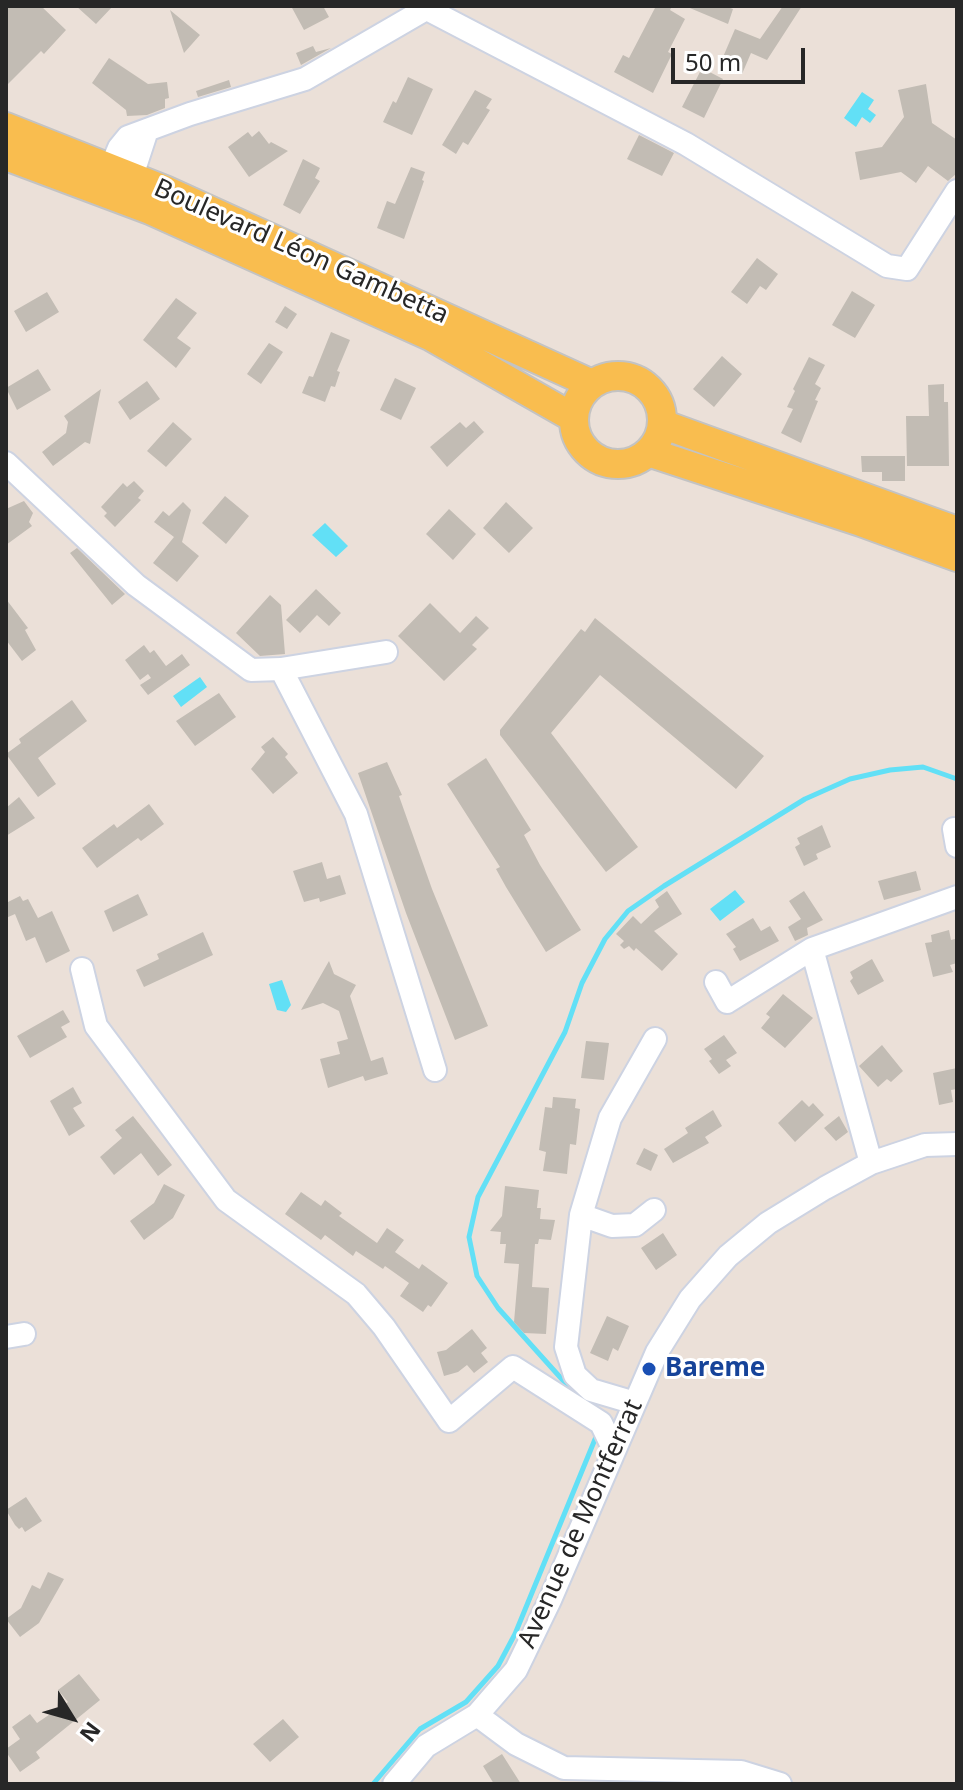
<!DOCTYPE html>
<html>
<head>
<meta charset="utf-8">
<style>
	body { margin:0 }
	#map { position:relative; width:963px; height:1790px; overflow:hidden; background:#ebe0d8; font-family:"Noto Sans",sans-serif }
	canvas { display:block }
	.frame { position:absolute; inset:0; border:8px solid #272727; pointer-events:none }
	.north { position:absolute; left:32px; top:1678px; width:80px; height:80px; -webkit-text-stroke:6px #fff; paint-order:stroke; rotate:127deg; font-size:22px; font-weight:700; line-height:32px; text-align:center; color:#272727 }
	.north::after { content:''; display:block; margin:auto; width:28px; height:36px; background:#272727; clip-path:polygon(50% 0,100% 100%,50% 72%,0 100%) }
	.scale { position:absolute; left:671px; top:48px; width:134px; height:36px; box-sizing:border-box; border:4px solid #272727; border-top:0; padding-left:10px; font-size:24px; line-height:28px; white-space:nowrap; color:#272727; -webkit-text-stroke:6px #fff; paint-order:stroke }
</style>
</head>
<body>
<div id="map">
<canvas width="963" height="1790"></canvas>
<div class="frame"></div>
<div class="north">N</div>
<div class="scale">50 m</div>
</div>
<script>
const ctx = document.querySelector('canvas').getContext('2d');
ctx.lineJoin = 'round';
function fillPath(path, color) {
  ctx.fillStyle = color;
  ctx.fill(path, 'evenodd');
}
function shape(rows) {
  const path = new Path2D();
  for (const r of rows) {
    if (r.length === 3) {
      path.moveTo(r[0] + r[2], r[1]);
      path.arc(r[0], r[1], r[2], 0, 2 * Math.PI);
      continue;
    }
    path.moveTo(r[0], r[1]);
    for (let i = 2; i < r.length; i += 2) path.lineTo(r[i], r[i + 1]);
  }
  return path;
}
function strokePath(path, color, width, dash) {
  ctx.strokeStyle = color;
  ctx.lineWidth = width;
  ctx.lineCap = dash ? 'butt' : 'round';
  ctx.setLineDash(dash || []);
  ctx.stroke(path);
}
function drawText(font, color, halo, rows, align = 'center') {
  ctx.font = font + ' "Noto Sans",sans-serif';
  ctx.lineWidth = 6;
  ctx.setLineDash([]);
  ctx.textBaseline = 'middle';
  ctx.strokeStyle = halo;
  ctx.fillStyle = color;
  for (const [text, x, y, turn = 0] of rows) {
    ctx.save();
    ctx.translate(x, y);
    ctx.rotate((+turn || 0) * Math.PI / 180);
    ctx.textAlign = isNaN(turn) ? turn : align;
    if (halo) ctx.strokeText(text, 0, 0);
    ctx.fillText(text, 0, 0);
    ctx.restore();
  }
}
fillPath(shape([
	[862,92,874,100,868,109,876,115,870,123,862,117,856,127,844,118],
	[325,523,348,546,336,557,312,535],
	[200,677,207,687,181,707,173,696],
	[735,890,745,902,720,921,710,909],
	[282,980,291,1005,286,1012,277,1010,269,984]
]), '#62e0f6');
strokePath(shape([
	[577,1396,498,1308,477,1276,469,1237,478,1197,565,1032,582,983,605,939,628,911,664,886,805,799,850,779,890,770,923,767,957,779],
	[373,1784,420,1729,466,1702,498,1666,515,1634,598,1432]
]), '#62e0f6', 5);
fillPath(shape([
	[6,6,41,6,66,30,44,54,41,51,6,86],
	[76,6,113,6,96,24],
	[291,6,323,6,329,17,304,30],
	[656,6,672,6,670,10,685,19,668,52,672,54,653,93,614,72,623,55,629,58],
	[685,6,725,6,733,9,728,24],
	[783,6,802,6,767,60,751,53,742,74,720,64,735,29,760,39],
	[170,10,200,35,184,53],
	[313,46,316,52,331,48,301,65,296,53],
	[109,58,148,84,167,82,169,98,165,99,165,108,147,115,127,116,126,110,92,83],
	[702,68,723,79,704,118,682,107],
	[408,77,433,89,412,135,383,122,393,101,396,103],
	[229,80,231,87,198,97,196,91],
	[926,84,932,123,957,140,957,173,948,181,928,166,916,183,901,172,860,180,855,152,882,147,904,117,898,90],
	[475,90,492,99,486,108,490,110,468,145,463,142,456,154,442,145],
	[259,131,269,144,271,142,288,151,249,177,228,147,248,132,252,137],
	[639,135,674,153,662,176,627,159],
	[303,159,320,168,315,178,320,181,300,214,283,205],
	[411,167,425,172,422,180,424,181,404,239,377,228,387,201,395,204],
	[757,258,778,274,766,290,760,286,747,304,731,292],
	[852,291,875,305,855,338,832,325],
	[47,292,59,312,26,332,14,311],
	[176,298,197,313,177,338,191,348,176,368,143,340],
	[285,306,297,314,287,329,275,322],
	[331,332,350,340,337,371,340,372,335,387,331,386,325,402,302,393,309,376,313,377],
	[269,343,283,352,261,384,247,374],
	[722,356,742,374,714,407,693,389],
	[809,357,825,365,815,384,821,388,815,400,818,401,801,443,781,433,793,409,787,407,795,391,793,389],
	[38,369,51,390,17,410,6,388],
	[395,378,416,388,401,420,380,410],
	[147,381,160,399,130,420,118,402],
	[944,384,944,402,948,402,949,466,907,466,906,416,929,416,928,385],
	[101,389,90,444,85,442,53,466,42,452,66,433,68,422,64,416],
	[474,421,484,432,447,467,430,447,460,422,466,428],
	[173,422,192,439,166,467,147,451],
	[861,456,905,456,905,481,882,481,882,472,862,472],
	[134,481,144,491,138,498,141,500,115,527,104,516,107,513,101,507,123,483,127,487],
	[225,496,249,516,226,544,202,523],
	[24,501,33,513,29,522,32,526,6,545,6,509],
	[183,502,191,510,182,542,199,556,177,582,153,563,174,537,154,522,163,511,169,516],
	[506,502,533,528,509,553,483,528],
	[449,509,476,534,453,560,426,534],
	[77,548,125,594,112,605,70,553],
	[316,589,341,613,329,626,317,615,300,633,286,620],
	[270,595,281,605,285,654,260,656,236,633],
	[6,599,28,628,25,630,36,650,22,661,6,640],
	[430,603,460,633,476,616,489,628,472,645,477,649,444,681,398,636],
	[595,618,764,756,736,789,600,675,551,733,638,847,606,872,500,735,500,730,581,629,585,632],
	[144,645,150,653,154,650,166,666,182,654,190,665,148,695,140,685,151,678,148,674,140,680,125,660],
	[219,693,236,717,195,746,176,721],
	[72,700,87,721,38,758,56,784,38,797,6,754,21,743,19,739],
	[273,737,288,754,285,757,298,773,273,794,251,769,265,752,261,747],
	[486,758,531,830,524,835,540,865,581,930,546,952,506,887,496,869,500,867,447,784],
	[387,762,402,795,399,796,432,889,488,1026,455,1040,406,913,358,773],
	[19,797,35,818,6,836,6,808],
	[149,804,164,824,141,841,138,838,97,868,82,848,114,824,117,828],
	[822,825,831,847,816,854,818,859,804,866,795,847,800,844,797,838],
	[322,862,327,879,340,875,346,894,320,902,319,898,304,902,293,871],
	[916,871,921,890,884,900,878,881],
	[667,891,682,914,654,931,678,954,662,971,636,948,634,951,629,946,624,949,620,945,624,941,616,934,633,916,641,924,659,907,655,900],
	[804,891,823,920,807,928,808,935,795,941,788,927,801,919,789,901],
	[138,894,148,915,113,932,104,911],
	[20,896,23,901,28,899,38,918,52,911,70,951,46,963,35,937,26,941,15,914,6,918,6,903],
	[753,918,761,931,770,926,779,941,740,961,733,949,736,947,726,934],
	[949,930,951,940,955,939,957,963,950,965,953,972,933,977,925,943,932,942,931,935],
	[203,932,213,955,144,987,136,970,159,959,157,954],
	[872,959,884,981,858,995,850,981,853,978,850,972],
	[329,961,334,974,356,985,350,996,371,1061,383,1057,388,1074,365,1081,363,1076,328,1088,320,1059,340,1054,337,1042,348,1039,339,1011,323,1003,301,1010],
	[783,994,813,1018,785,1048,761,1028,770,1017,766,1014],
	[63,1010,70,1022,61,1027,67,1037,30,1058,17,1036],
	[724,1035,737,1053,726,1060,731,1066,719,1074,709,1061,712,1059,704,1049],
	[586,1041,609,1043,604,1080,581,1078],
	[882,1045,903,1071,891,1082,887,1079,878,1087,859,1066],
	[957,1068,957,1089,951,1090,953,1102,939,1105,933,1073],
	[73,1087,82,1103,73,1108,85,1126,69,1136,50,1101],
	[553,1097,576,1099,575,1108,580,1109,576,1145,570,1144,567,1174,543,1171,546,1152,539,1150,545,1107,552,1108],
	[802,1100,809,1107,813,1103,824,1115,795,1142,778,1123],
	[713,1110,722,1126,705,1137,709,1143,673,1163,664,1149,688,1133,685,1128],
	[133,1116,172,1165,158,1176,141,1153,114,1175,100,1157,122,1138,115,1130],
	[839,1116,848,1132,836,1141,824,1128],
	[644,1148,658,1155,651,1171,636,1164],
	[164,1184,185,1195,173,1218,144,1240,130,1221,154,1203],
	[505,1186,539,1190,537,1208,541,1208,540,1219,555,1220,551,1240,539,1239,538,1244,535,1244,532,1287,549,1288,546,1334,524,1333,514,1322,519,1264,504,1263,506,1244,500,1244,501,1232,490,1231,502,1216],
	[301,1192,321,1206,325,1200,342,1213,339,1216,377,1243,387,1228,404,1240,395,1252,419,1269,422,1264,448,1283,431,1307,428,1305,423,1312,400,1296,409,1283,385,1266,383,1269,356,1251,353,1256,325,1235,321,1240,285,1214],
	[663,1233,677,1255,656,1270,641,1248],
	[607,1316,629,1326,618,1351,613,1348,608,1361,590,1353],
	[472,1329,487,1348,481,1353,488,1362,474,1373,467,1365,458,1372,444,1376,437,1352,446,1350],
	[26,1497,42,1521,25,1532,22,1527,19,1529,15,1525,6,1510],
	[48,1572,64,1579,39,1623,20,1637,6,1619,21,1608,32,1585,40,1589],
	[79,1674,100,1700,36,1752,40,1758,20,1772,6,1752,6,1749,20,1739,12,1727,30,1714,37,1723,68,1702,58,1690],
	[283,1719,299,1737,270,1762,253,1744],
	[502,1754,521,1784,494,1784,483,1766]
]), '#c2bcb4');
const minor = shape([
	[427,9,686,144,887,266,907,269,957,191],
	[111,167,119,148,128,137,190,114,305,79,431,6],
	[117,181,132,176,147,130],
	[6,463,136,585,251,670,281,669,386,652],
	[281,669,356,814,435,1070],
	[954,829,957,846],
	[82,969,96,1026,226,1200,356,1294,384,1327,449,1421,513,1367,601,1423,614,1450],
	[716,982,727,1002,812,949],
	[871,1163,812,949,957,897],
	[581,1215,612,1226,635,1225,654,1210],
	[6,1337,24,1334],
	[635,1403,591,1390,575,1375,566,1347,581,1215,610,1118,655,1039],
	[477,1715,516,1744,564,1768,741,1772,780,1784],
	[394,1784,426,1746,477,1715,516,1670,550,1600,657,1352,690,1299,728,1256,768,1223,825,1188,871,1163,925,1145,957,1144]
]);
const major = shape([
	[6,127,165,190,592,384],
	[6,156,150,210,432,337,574,418],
	[618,420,44],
	[662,424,957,531],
	[648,452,861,522,957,557]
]);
strokePath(minor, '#cdd3e2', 26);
strokePath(major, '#c3c3c3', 32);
strokePath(minor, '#fff', 22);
strokePath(major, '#f9bd4f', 28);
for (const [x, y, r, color] of [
	[649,1369,8,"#1a4fb4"]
]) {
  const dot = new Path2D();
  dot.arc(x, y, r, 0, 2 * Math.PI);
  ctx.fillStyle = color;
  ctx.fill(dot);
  strokePath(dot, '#fff', 3);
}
drawText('26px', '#272727', '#fff', [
	["Boulevard Léon Gambetta",301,252,24],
	["Avenue de Montferrat",581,1524,-66]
]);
drawText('bold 26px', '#164399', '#fff', [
	["Bareme",665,1369]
], 'left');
</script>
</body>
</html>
